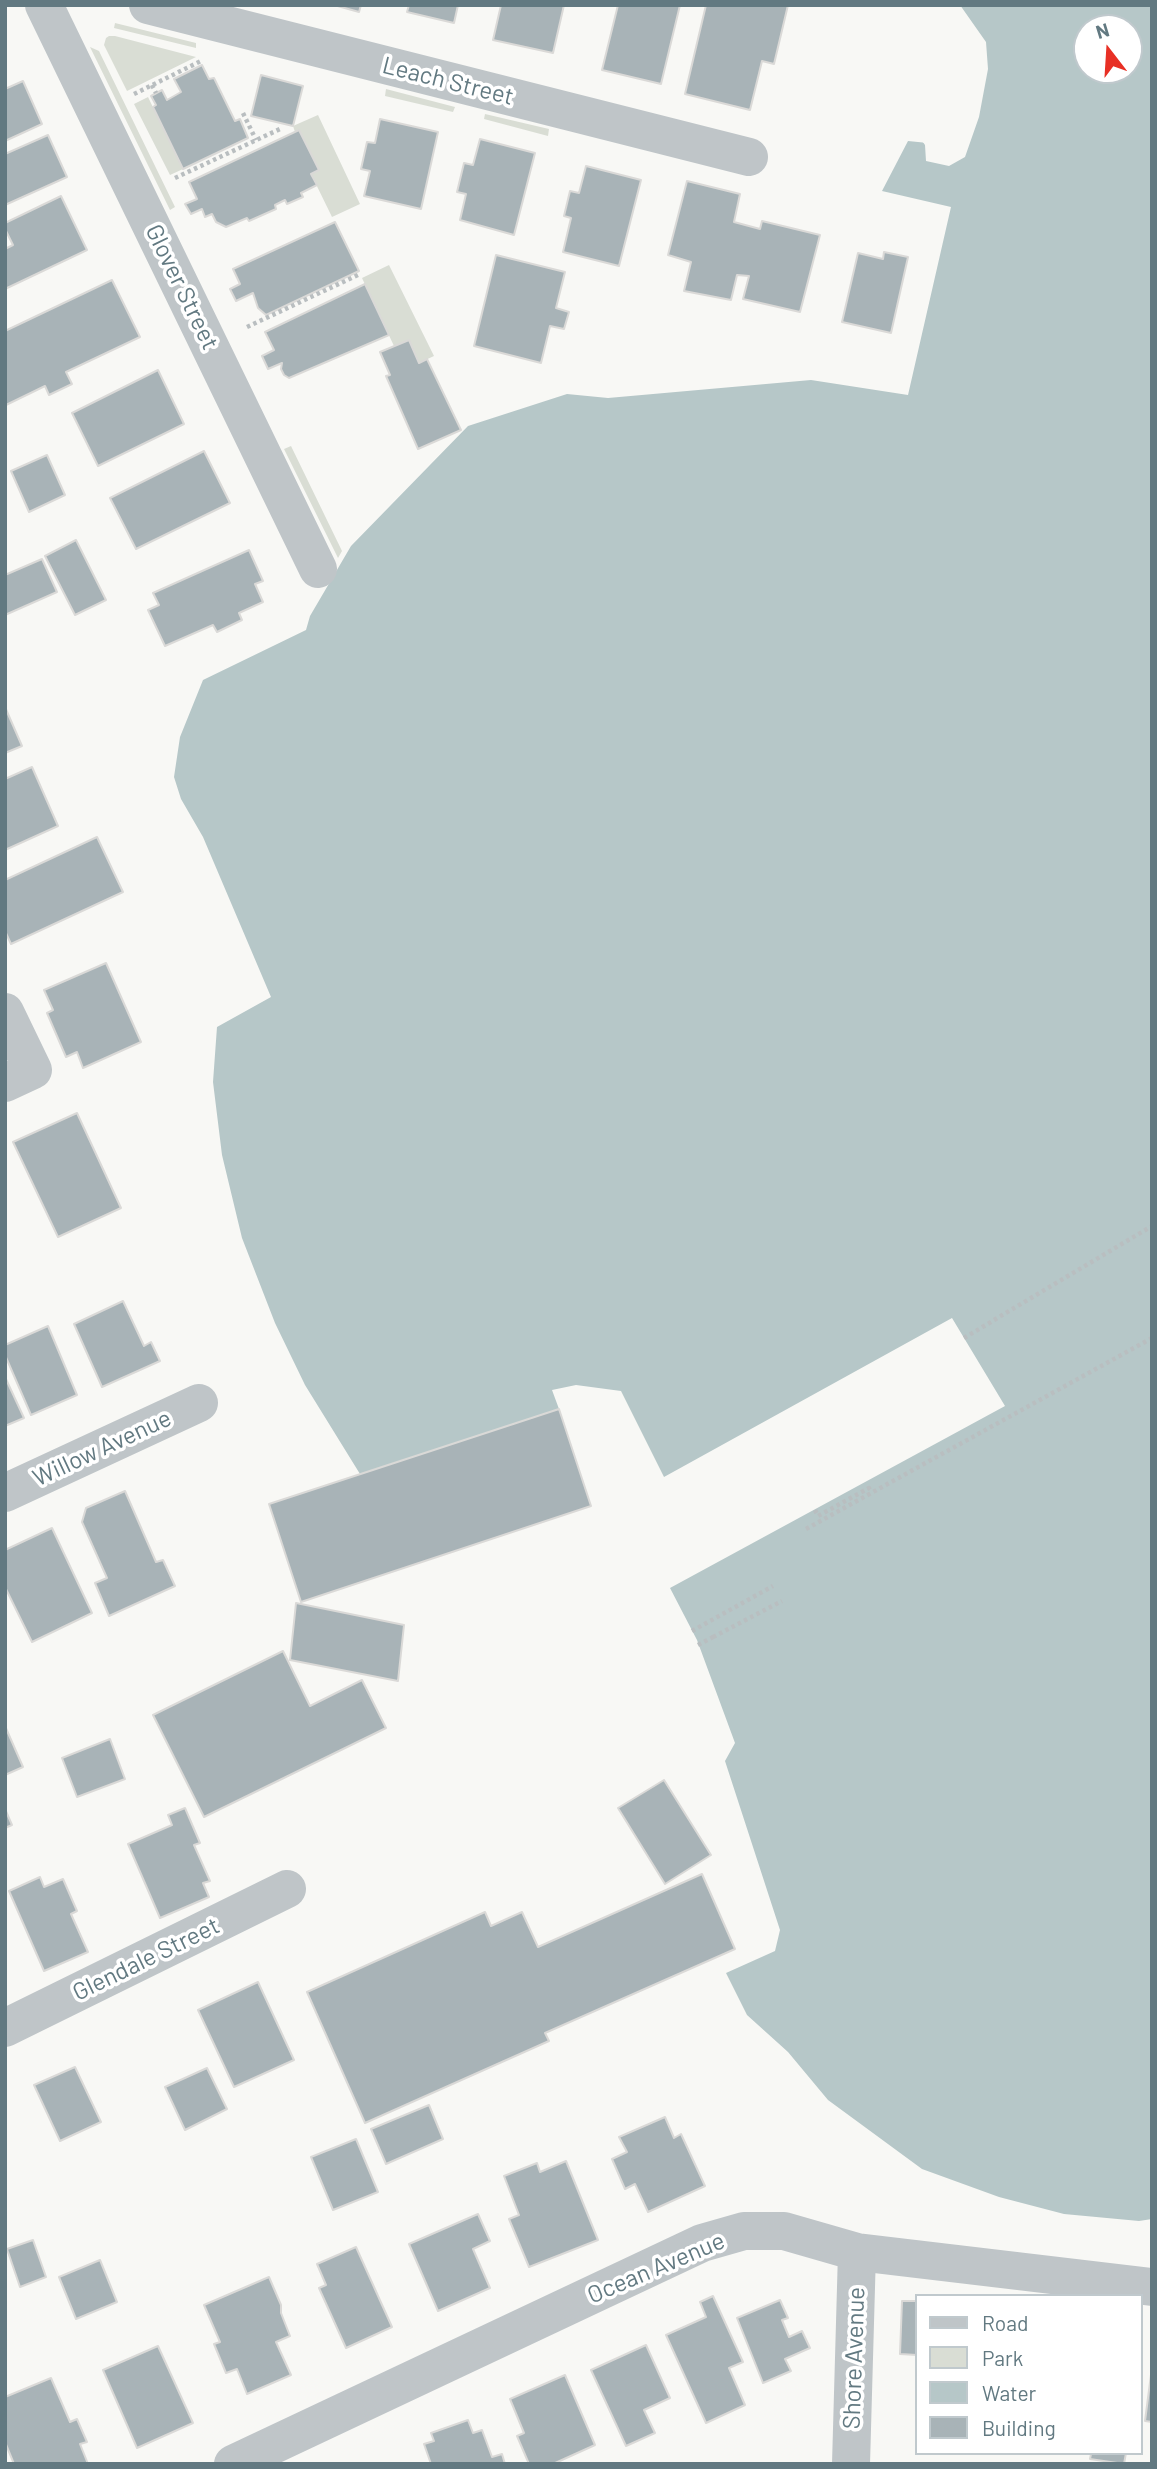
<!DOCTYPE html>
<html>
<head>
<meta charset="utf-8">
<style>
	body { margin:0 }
	#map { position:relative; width:1157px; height:2469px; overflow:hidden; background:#f8f8f5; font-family:Barlow,sans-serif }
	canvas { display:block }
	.frame { position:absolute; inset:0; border:7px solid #627981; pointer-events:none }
	.legend { position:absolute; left:915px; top:2294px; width:228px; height:161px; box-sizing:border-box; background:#fff; border:2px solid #c0c9cd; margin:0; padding:9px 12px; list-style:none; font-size:21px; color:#627981 }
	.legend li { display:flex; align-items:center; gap:14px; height:35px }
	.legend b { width:35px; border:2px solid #c0c9cd }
	.north { position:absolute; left:1073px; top:14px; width:70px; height:70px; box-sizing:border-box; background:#fff; border:2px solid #c0c9cd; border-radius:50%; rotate:343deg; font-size:19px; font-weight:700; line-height:28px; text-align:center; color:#627981 }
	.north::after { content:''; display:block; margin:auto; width:24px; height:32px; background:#e83025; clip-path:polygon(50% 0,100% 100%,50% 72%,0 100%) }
</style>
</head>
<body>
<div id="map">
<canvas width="1157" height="2469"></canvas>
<div class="frame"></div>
<ul class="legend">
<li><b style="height:9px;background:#bfc5c8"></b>Road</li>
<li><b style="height:19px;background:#d9ddd4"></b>Park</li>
<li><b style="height:19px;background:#b6c7c8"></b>Water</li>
<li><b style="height:19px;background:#a8b3b7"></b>Building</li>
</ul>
<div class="north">N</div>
</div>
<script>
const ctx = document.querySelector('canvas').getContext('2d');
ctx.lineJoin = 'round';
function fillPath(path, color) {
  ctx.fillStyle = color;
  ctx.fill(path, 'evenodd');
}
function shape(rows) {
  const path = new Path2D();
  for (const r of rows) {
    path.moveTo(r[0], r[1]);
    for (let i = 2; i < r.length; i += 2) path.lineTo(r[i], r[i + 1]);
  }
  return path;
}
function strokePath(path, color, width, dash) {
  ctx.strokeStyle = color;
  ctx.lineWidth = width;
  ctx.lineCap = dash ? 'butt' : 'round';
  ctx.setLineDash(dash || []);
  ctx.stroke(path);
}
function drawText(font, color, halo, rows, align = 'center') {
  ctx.font = font + ' Barlow,sans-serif';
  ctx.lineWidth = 7;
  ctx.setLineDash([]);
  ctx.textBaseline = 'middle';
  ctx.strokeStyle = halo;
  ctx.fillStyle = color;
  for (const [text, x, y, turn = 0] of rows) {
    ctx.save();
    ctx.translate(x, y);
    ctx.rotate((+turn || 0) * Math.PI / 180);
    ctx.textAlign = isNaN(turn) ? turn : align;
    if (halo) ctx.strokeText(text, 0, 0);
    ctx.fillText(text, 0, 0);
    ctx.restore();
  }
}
fillPath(shape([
	[115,23,196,43,196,48,114,28],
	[109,36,115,36,196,57,127,91,104,45,106,38],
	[90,47,99,51,175,207,170,210],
	[386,89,455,107,453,112,385,96],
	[148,97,183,169,170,175,134,104],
	[485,114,549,129,548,136,484,119],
	[318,115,360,204,332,217,311,174,319,170,300,131,295,132,293,126],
	[389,265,434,356,419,363,394,346,362,278],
	[291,446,342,551,338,558,284,449]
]), '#d9ddd4');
fillPath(shape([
	[928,5,1152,5,1152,2219,1139,2221,1064,2214,999,2197,922,2169,828,2100,788,2052,747,2015,726,1973,775,1951,780,1930,725,1761,735,1743,697,1640,670,1588,1005,1406,952,1318,664,1477,621,1391,576,1385,552,1390,559,1409,360,1474,305,1385,275,1323,242,1238,222,1155,213,1082,217,1027,271,997,203,837,181,799,174,777,180,737,203,680,306,630,310,616,351,546,468,426,567,394,608,398,811,380,908,395,951,207,882,191,908,141,938,144,955,48],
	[1087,28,1129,28,1129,70,1087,70]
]), '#b6c7c8');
fillPath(shape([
	[924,5,960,5,986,42,988,69,979,117,965,157,949,166,926,161,925,145,920,138,936,140,952,48,934,18]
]), '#f8f8f5');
const building = shape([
	[334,5,361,5,359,12,334,5],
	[409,5,458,5,454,23,407,12,409,5],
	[501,5,564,5,553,53,493,40,501,5],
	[618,5,680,5,661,84,602,70,618,5],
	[706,5,788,5,774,64,762,61,750,110,685,94,706,5],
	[202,65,209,79,214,78,235,121,240,119,248,138,183,169,153,107,156,105,151,96,162,90,167,100,181,92,174,79,202,65],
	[261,75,303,86,293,126,251,116,261,75],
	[23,81,42,124,5,141,5,89,23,81],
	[380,119,438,132,421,209,364,196,370,171,361,169,367,142,375,143,380,119],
	[299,130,319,170,311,174,317,185,301,193,303,197,287,204,285,200,275,205,276,209,249,221,247,218,226,227,216,222,212,214,205,217,202,209,191,214,185,204,197,199,189,182,299,130],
	[48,135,67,177,5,205,5,154,48,135],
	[480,139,535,153,514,235,460,220,466,194,457,192,464,163,473,165,480,139],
	[586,166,641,180,619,266,563,252,571,218,564,216,570,191,579,193,586,166],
	[687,181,740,194,734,222,760,229,762,221,820,235,800,312,743,299,749,276,737,275,731,300,684,291,691,262,668,255,687,181],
	[61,196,87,250,5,289,5,249,13,245,5,229,5,223,61,196],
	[335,222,359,271,266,315,258,308,253,293,236,301,230,289,240,284,233,269,335,222],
	[884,252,908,257,891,333,842,322,858,253,883,259,884,252],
	[496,255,565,272,556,308,569,312,564,329,550,326,541,363,474,346,496,255],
	[112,280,140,337,66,372,72,384,49,395,45,386,6,405,5,331,112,280],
	[365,284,389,335,289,378,284,375,281,369,282,363,268,369,262,356,274,350,265,332,365,284],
	[409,340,419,363,427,359,461,430,418,449,386,376,390,375,380,352,409,340],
	[158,370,184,424,98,466,72,413,158,370],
	[204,451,230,503,136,549,110,498,204,451],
	[47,455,65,495,29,512,11,471,47,455],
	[76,540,106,600,75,615,45,556,76,540],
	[249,550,263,581,255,584,263,602,239,613,242,620,217,632,213,625,165,646,148,610,159,605,153,593,249,550],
	[42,559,57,592,5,615,5,575,42,559],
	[5,707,22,746,5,753,5,707],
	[32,767,58,826,5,850,5,779,32,767],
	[97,837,123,892,11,944,5,931,5,880,97,837],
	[106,963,141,1042,83,1068,77,1052,66,1057,47,1013,53,1010,44,990,106,963],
	[77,1113,121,1208,58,1237,13,1142,77,1113],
	[123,1301,144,1346,151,1342,160,1361,102,1387,74,1324,123,1301],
	[48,1326,77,1395,31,1415,5,1355,5,1345,48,1326],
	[5,1377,24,1418,5,1426,5,1377],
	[559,1409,591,1506,301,1602,269,1504,559,1409],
	[125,1491,156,1562,163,1560,175,1586,109,1616,95,1583,107,1578,82,1522,86,1508,125,1491],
	[52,1528,92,1613,32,1642,5,1587,5,1550,52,1528],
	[296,1603,404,1625,398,1681,290,1660,296,1603],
	[283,1651,310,1706,362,1680,386,1728,204,1817,153,1715,283,1651],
	[5,1726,23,1767,5,1775,5,1726],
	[110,1739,125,1779,77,1797,62,1758,110,1739],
	[664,1780,711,1855,665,1884,618,1808,664,1780],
	[185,1808,200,1843,194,1845,210,1881,203,1883,209,1897,160,1918,128,1844,172,1825,168,1815,185,1808],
	[5,1809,12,1825,5,1828,5,1809],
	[702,1874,735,1949,545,2033,549,2041,365,2123,307,1992,485,1912,491,1926,522,1912,538,1947,702,1874],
	[40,1877,44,1887,63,1879,77,1911,71,1914,88,1952,44,1971,9,1891,40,1877],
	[258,1982,294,2060,234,2087,198,2010,258,1982],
	[75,2067,101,2122,60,2141,34,2085,75,2067],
	[207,2068,227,2109,185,2130,165,2087,207,2068],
	[429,2105,443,2139,386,2164,371,2129,429,2105],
	[665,2117,674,2138,681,2134,705,2186,648,2212,635,2184,625,2189,612,2159,627,2152,619,2137,665,2117],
	[356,2139,378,2192,333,2210,311,2157,356,2139],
	[566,2161,598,2240,529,2267,509,2219,519,2215,504,2176,537,2163,540,2172,566,2161],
	[478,2214,490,2241,473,2249,490,2288,438,2311,409,2244,478,2214],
	[33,2240,46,2277,20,2287,7,2249,33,2240],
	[356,2247,392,2327,346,2348,319,2288,326,2285,317,2264,356,2247],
	[100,2260,117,2302,76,2319,59,2277,100,2260],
	[269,2277,281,2305,281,2313,290,2336,276,2342,291,2375,247,2394,237,2369,226,2373,214,2344,220,2342,204,2305,269,2277],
	[713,2296,743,2362,729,2368,745,2405,706,2423,666,2335,706,2317,700,2302,713,2296],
	[780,2300,788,2318,782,2320,789,2337,802,2331,810,2348,785,2359,791,2371,763,2383,737,2318,780,2300],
	[902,2301,917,2301,917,2355,900,2354,902,2301],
	[646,2345,670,2398,644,2410,655,2433,626,2446,591,2370,646,2345],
	[158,2346,193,2423,137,2448,103,2370,158,2346],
	[1152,2367,1152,2422,1145,2421,1152,2367],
	[565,2375,595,2445,553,2464,529,2464,517,2436,524,2433,510,2399,565,2375],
	[51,2378,70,2422,77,2419,87,2442,80,2444,88,2464,14,2464,5,2442,5,2397,51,2378],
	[468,2420,473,2433,482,2430,492,2457,502,2454,505,2464,431,2464,424,2444,434,2441,431,2433,468,2420],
	[1089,2453,1126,2453,1124,2464,1090,2459,1091,2454,1089,2453]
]);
fillPath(building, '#a8b3b7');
strokePath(building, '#dad9d7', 2);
strokePath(shape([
	[152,85,156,93],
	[134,94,201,61],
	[243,113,256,140],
	[175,178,280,129],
	[247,327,360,274],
	[994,1320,1152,1226],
	[964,1338,996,1319],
	[815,1510,818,1516,869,1488,871,1492],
	[806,1529,1152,1338],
	[692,1631,773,1586],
	[713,1637,782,1601],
	[698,1645,713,1637]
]), '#b9bec0', 4.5, [3.5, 3.5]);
strokePath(shape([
	[44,5,318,569],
	[148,5,749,157],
	[5,1012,33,1070,5,1083],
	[5,1493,199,1403],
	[5,2028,287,1889],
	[233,2464,702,2243,744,2231,784,2231,857,2252,1152,2287],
	[851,2464,857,2252]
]), '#bfc5c8', 38);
drawText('24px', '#627981', '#fff', [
	["Leach Street",448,81,14],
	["Glover Street",182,287,64],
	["Willow Avenue",102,1448,-25],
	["Glendale Street",146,1959,-26],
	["Ocean Avenue",656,2268,-23],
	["Shore Avenue",854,2358,-88]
]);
</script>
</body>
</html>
